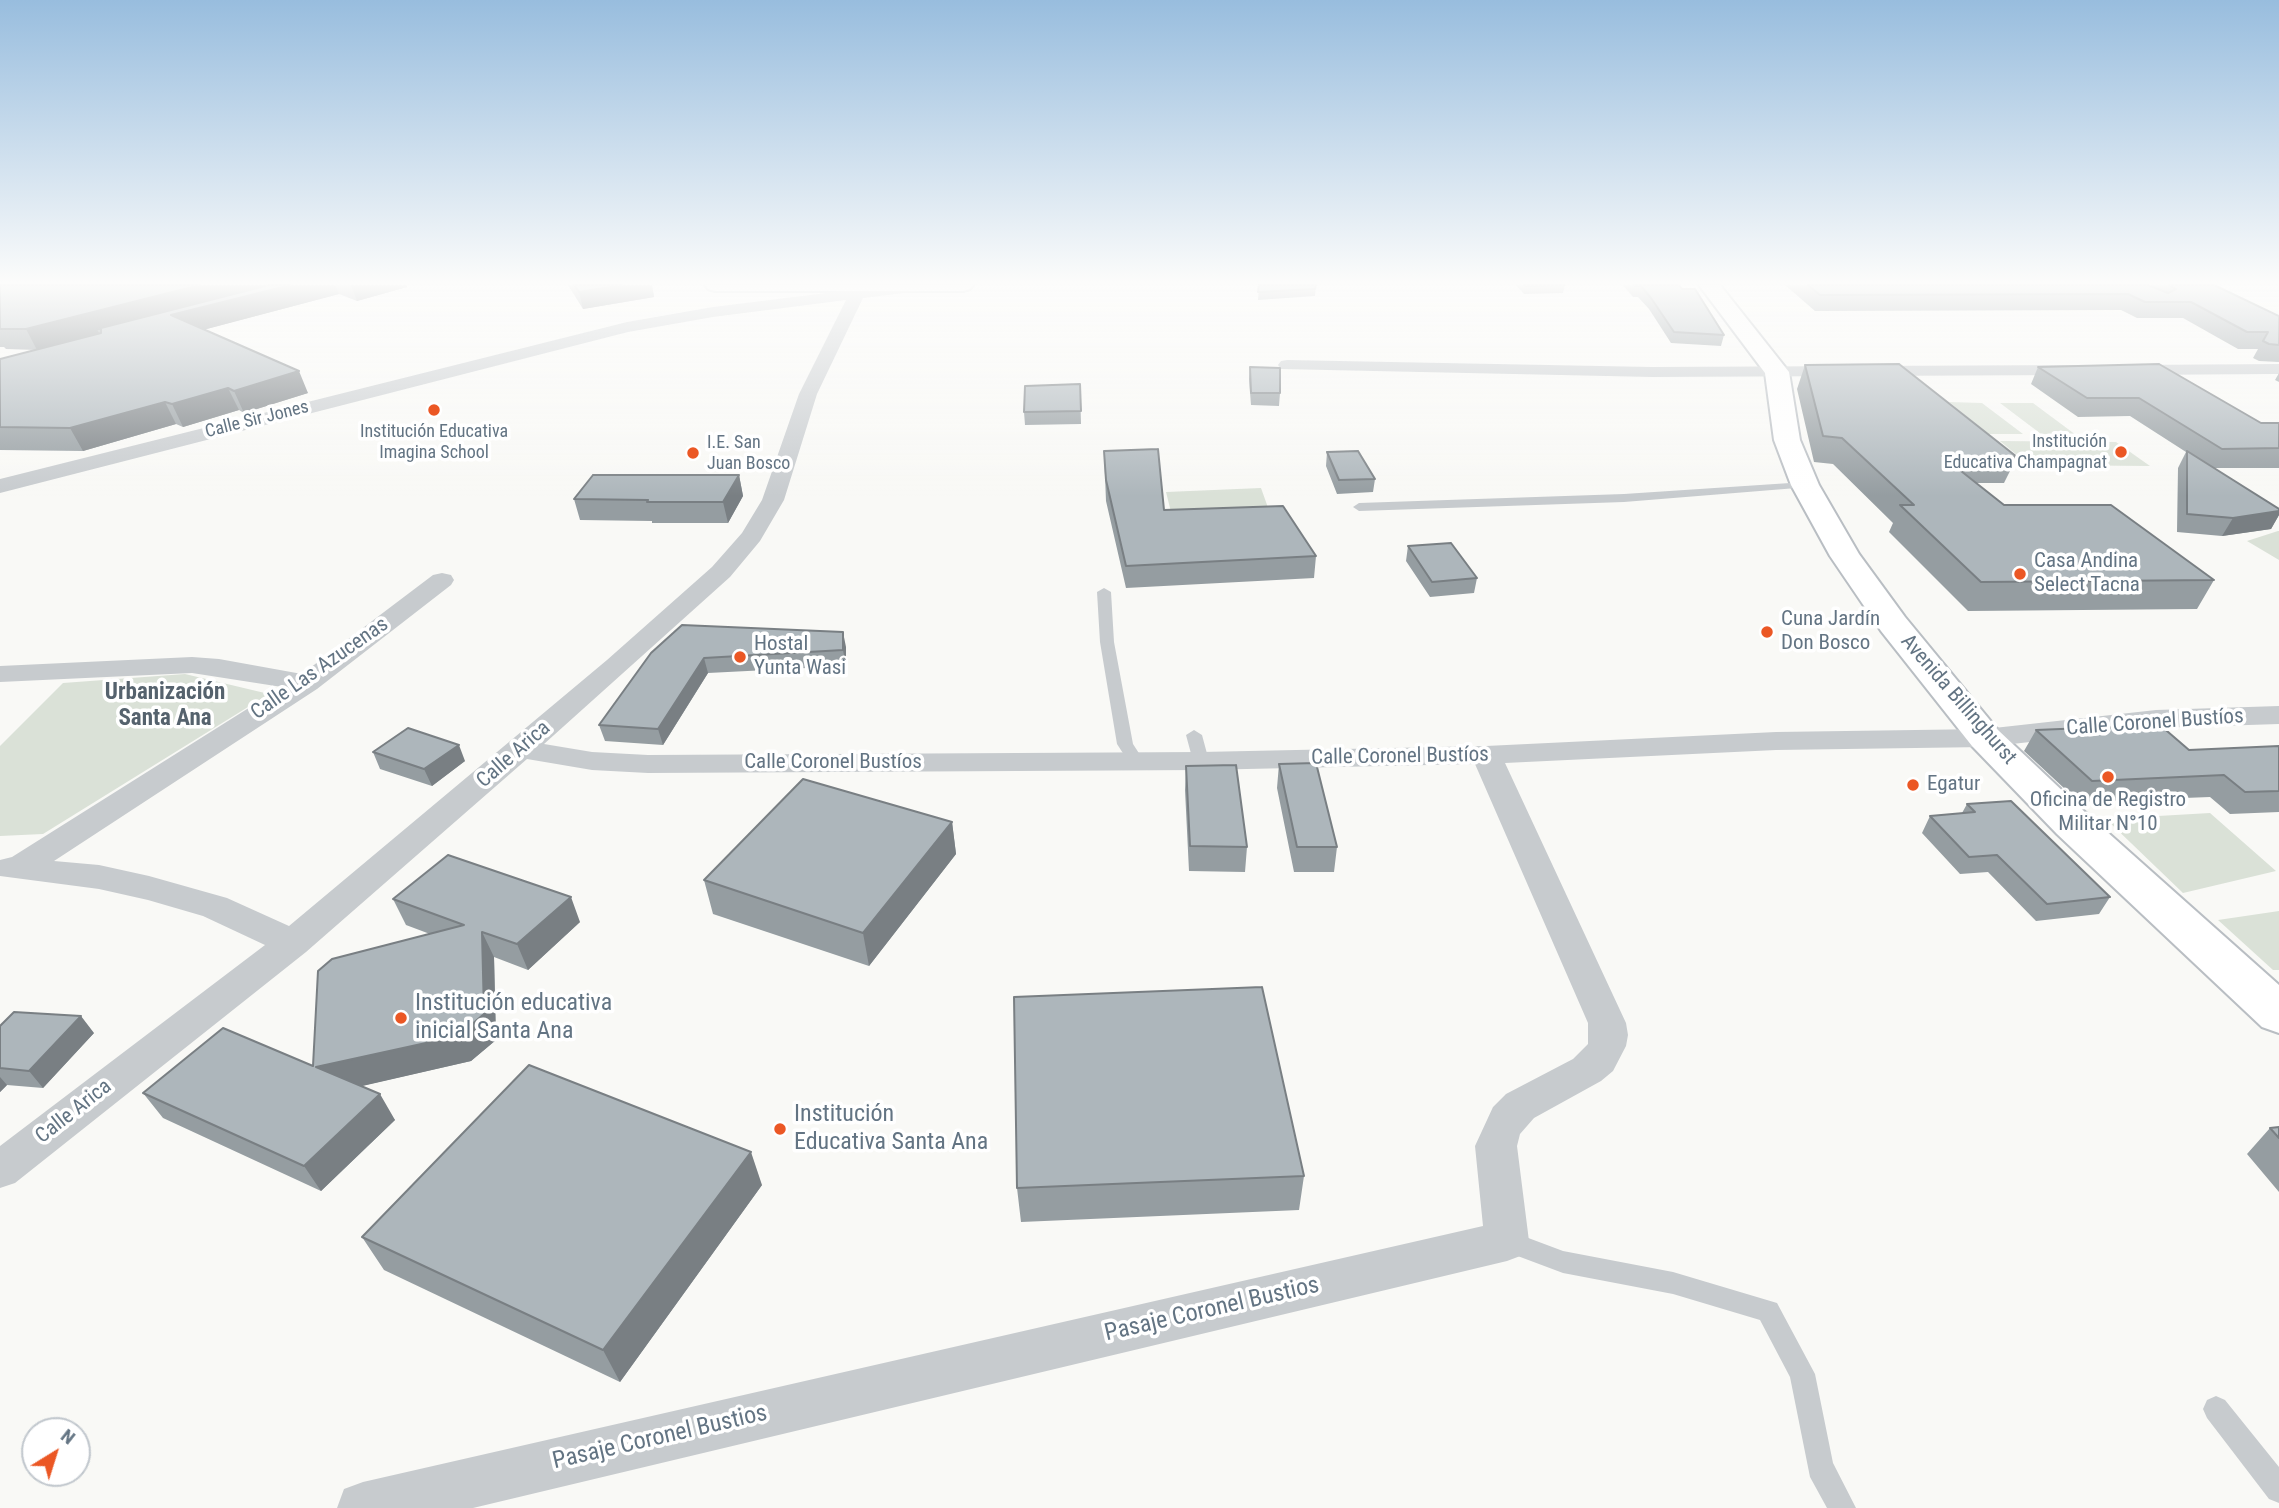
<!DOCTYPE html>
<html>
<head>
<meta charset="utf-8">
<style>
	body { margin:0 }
	#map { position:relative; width:2279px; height:1508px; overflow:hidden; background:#f9f9f6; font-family:"Roboto Condensed",sans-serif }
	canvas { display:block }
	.north { position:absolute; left:21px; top:1417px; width:70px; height:70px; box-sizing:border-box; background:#fff; border:2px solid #c1c7cd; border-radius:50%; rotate:38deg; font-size:19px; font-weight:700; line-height:28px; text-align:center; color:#637483 }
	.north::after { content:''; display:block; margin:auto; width:24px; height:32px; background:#eb5724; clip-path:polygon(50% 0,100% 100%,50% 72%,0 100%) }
</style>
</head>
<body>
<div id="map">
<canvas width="2279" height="1508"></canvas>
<div class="north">N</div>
</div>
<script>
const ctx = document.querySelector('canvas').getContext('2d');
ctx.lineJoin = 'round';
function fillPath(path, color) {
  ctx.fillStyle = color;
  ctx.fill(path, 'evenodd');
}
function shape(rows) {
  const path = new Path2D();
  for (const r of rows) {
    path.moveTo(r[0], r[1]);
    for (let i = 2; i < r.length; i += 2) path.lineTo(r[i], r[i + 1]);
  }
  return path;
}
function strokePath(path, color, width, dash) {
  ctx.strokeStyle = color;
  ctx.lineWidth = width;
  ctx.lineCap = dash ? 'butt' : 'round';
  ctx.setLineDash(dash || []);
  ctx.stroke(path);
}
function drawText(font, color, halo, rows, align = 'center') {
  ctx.font = font + ' "Roboto Condensed",sans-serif';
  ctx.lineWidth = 7;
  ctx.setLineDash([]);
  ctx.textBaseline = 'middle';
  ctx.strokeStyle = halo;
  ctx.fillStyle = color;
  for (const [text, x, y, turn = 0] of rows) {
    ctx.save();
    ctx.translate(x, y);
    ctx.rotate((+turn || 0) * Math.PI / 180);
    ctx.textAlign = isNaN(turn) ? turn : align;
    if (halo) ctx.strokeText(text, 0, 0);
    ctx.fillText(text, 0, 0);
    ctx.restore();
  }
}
fillPath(shape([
	[1949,402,1982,403,2023,434,1988,434],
	[2000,403,2033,403,2076,435,2041,434],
	[2000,441,2116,442,2150,466,2029,465],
	[1261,488,1271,516,1173,520,1166,492],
	[2279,531,2279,560,2247,541,2278,531],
	[185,674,269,694,43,834,0,836,0,746,63,683],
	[2210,813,2276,871,2183,893,2106,819],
	[2279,911,2279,970,2273,970,2218,920]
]), '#dae1d7');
const secondary = shape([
	[1699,285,1720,285,1789,372,1800,440,1819,485,1859,554,1905,617,1998,730,2087,814,2279,985,2279,1033,2262,1027,2057,834,1972,746,1881,631,1830,556,1791,485,1774,440,1765,373,1699,285]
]);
const primary = shape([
	[705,285,973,285,970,289,963,291,715,291,708,289,705,285]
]);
strokePath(secondary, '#b9bec3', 4);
strokePath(primary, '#babec2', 4);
fillPath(shape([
	[1805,482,1811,485,1809,487,1624,502,1359,511,1353,507,1359,503,1624,494,1805,482],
	[1104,588,1111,592,1114,642,1133,744,1144,761,1136,766,1130,764,1117,744,1100,642,1097,592,1104,588],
	[1194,730,1202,735,1209,761,1207,764,1201,766,1193,761,1186,735,1194,730],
	[1507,1230,1563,1251,1673,1272,1777,1303,1815,1374,1833,1463,1856,1508,1827,1508,1810,1477,1790,1377,1760,1320,1673,1294,1563,1273,1499,1249,1495,1241,1499,1233,1507,1230],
	[2216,1396,2225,1400,2279,1467,2279,1503,2269,1499,2207,1418,2203,1409,2207,1400,2216,1396]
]), '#c7cbce');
fillPath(shape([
	[891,285,937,285,929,290,863,298,817,394,784,500,760,541,730,577,544,744,592,752,648,755,1201,752,1486,746,1776,732,1985,729,2156,710,2279,706,2279,724,2156,728,1985,747,1776,750,1505,763,1626,1023,1628,1035,1626,1046,1613,1071,1601,1081,1534,1118,1520,1134,1517,1146,1529,1241,1523,1255,1507,1261,473,1508,337,1508,344,1489,363,1482,1483,1226,1475,1146,1493,1107,1506,1094,1573,1059,1588,1044,1588,1023,1475,764,1201,770,648,773,592,770,527,759,306,952,15,1183,0,1188,0,1146,265,945,203,916,148,900,99,889,0,876,0,860,12,857,282,687,192,673,0,682,0,666,192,657,219,659,302,674,433,575,442,573,451,575,454,580,451,585,317,689,54,861,99,865,149,876,227,898,289,926,607,660,712,567,742,533,762,500,799,394,846,300,713,317,628,332,0,493,0,479,627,322,713,307,891,285],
	[1287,360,1652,367,2076,365,2085,370,2076,375,1652,377,1281,369,1278,365,1281,361,1287,360],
	[2279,364,2279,374,2129,375,2120,370,2129,365,2279,364]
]), '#c7cbce');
fillPath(secondary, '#fff');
fillPath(primary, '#fff');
fillPath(shape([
	[0,285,407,285,407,287,357,301,339,294,203,330,308,393,244,413,239,410,183,427,176,424,83,451,0,450,0,359,36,350,6,349,4,347,0,347],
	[568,285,652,285,654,297,583,309],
	[1259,285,1316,285,1315,296,1258,300],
	[1516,285,1565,285,1563,293,1524,294],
	[1623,285,1679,285,1724,335,1721,346,1671,343,1649,309,1638,297,1633,297],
	[1785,285,2214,285,2279,316,2279,362,2259,361,2253,358,2258,349,2238,349,2183,318,2137,318,2121,310,1815,311],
	[1805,365,2017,457,2004,483,1976,483,2004,505,2214,580,2197,609,1968,611,1889,532,1893,523,1833,464,1814,462,1797,389],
	[1250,367,1280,393,1279,406,1251,405,1249,379],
	[2038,367,2261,423,2279,423,2279,468,2213,468,2279,509,2279,515,2271,529,2222,536,2177,532,2178,468,2186,452,2130,416,2078,417,2031,384],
	[2279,373,2279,382,2275,380],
	[1080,384,1081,424,1025,425,1024,412],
	[1104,451,1164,510,1316,556,1314,578,1126,588,1106,501],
	[1327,452,1375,479,1373,492,1337,494,1326,466],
	[739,475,743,496,728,523,652,523,652,521,580,520,574,499],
	[1408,546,1477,578,1474,593,1430,597,1406,561],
	[846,647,846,666,708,673,663,745,605,741,599,725,651,653],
	[2036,730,2189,750,2279,746,2279,812,2230,814,2210,797,2079,802,2024,751],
	[373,752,465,761,432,786,380,769],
	[1279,764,1337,847,1334,872,1294,872,1277,788],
	[1186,766,1247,847,1245,872,1189,871,1185,790],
	[1967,804,2110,897,2099,914,2036,921,1988,872,1960,874,1922,833,1930,816,1962,813],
	[952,822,956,854,869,966,713,914,704,880],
	[393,899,580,922,528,970,494,957,496,1040,471,1061,361,1086,395,1120,321,1191,163,1118,143,1093,313,1066,430,934,406,925],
	[0,1026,94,1033,43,1088,7,1085,0,1092],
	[2279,1127,2279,1192,2247,1154,2270,1128],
	[1304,1176,1299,1210,1021,1222,1017,1188],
	[762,1185,620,1382,384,1270,362,1237]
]), '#959da1');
fillPath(shape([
	[200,285,284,285,101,329,97,329,99,333,37,350,26,329],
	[291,285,335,285,339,294,180,336,171,315],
	[351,285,407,285,407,287,357,301],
	[622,285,652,285,654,297,583,309,579,292],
	[299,371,308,393,244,413,234,391],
	[228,388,239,410,183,427,172,404],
	[165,402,176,424,83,451,70,428],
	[739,475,743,496,728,523,723,502],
	[2279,511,2279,515,2271,529,2222,536,2233,518],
	[843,632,846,647,846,666,843,650],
	[704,658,708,673,663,745,658,729],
	[459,745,465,761,432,786,424,769],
	[952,822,956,854,869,966,863,933],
	[571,897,580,922,528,970,517,944],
	[482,932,494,957,496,1040,471,1061,332,1093,316,1067],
	[81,1016,94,1033,43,1088,29,1071],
	[0,1077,7,1085,0,1092],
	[380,1094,395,1120,321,1191,304,1166],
	[751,1152,762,1185,620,1382,603,1350]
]), '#797f83');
const building = shape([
	[0,285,200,285,26,329,0,329,0,285],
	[269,285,291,285,171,315,299,371,234,391,228,388,172,404,165,402,70,428,0,427,0,359,101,333,101,329,97,329,269,285],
	[574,285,622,285,579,292,574,285],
	[1259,285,1316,285,1315,289,1258,292,1259,285],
	[1524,285,1565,285,1526,286,1524,285],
	[1634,285,1679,285,1682,289,1695,289,1724,335,1674,332,1651,298,1641,286,1635,286,1634,285],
	[1808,285,2148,285,2168,293,2176,289,2169,285,2214,285,2279,316,2279,345,2269,344,2263,341,2268,332,2247,332,2191,302,2145,302,2128,294,1820,295,1808,285],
	[1899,364,2017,457,1942,456,2004,505,2111,505,2214,580,1981,582,1900,505,1914,505,1842,438,1823,436,1805,365,1899,364],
	[2159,364,2261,423,2279,423,2279,448,2222,449,2139,398,2087,398,2038,367,2159,364],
	[1250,367,1280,368,1280,393,1251,393,1250,367],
	[1080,384,1081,411,1024,412,1025,386,1080,384],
	[1158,449,1164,510,1283,506,1316,556,1126,566,1106,480,1104,451,1158,449],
	[1358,451,1375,479,1339,480,1327,452,1358,451],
	[2187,451,2279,509,2279,511,2233,518,2187,514,2187,451],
	[593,475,739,475,723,502,647,502,648,500,574,499,593,475],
	[1451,543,1477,578,1432,582,1408,546,1451,543],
	[682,625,843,632,843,650,704,658,658,729,599,725,651,653,682,625],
	[2160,725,2189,750,2279,746,2279,791,2245,792,2224,775,2092,781,2036,730,2160,725],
	[408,728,459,745,424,769,373,752,408,728],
	[1316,763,1337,847,1297,847,1279,764,1316,763],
	[1236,765,1247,847,1190,846,1186,766,1236,765],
	[803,779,952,822,863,933,704,880,803,779],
	[2011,801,2110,897,2047,904,1997,855,1969,857,1930,816,1975,812,1967,804,2011,801],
	[448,855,571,897,517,944,482,932,484,1014,458,1036,316,1067,380,1094,304,1166,143,1093,223,1028,313,1066,318,971,332,959,464,925,393,899,448,855],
	[1262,987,1304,1176,1017,1188,1014,997,1262,987],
	[14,1012,81,1016,29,1071,0,1068,0,1026,14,1012],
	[529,1065,751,1152,603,1350,362,1237,529,1065],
	[2279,1127,2279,1138,2270,1128,2279,1127]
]);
fillPath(building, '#adb6bb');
strokePath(building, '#797f83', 2);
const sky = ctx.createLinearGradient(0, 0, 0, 496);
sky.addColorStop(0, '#98bdde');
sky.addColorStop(0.57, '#fcfcfb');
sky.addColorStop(1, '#fcfcfb00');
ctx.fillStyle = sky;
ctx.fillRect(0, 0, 2279, 496);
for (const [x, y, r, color] of [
	[434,410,7,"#eb5724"],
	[2121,452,7,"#eb5724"],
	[693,453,7,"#eb5724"],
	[2020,574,7,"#eb5724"],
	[1767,632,7,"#eb5724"],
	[740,657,7,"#eb5724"],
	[2108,777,7,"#eb5724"],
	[1913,785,7,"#eb5724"],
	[401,1018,7,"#eb5724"],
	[780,1129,7,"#eb5724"]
]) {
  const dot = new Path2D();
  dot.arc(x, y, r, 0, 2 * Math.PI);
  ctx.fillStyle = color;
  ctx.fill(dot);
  strokePath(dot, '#fff', 2.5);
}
drawText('18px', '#637483', '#fff', [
	["Calle Sir Jones",257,420,-14]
]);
drawText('18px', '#637483', '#fff', [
	["Institución Educativa",434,432],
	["Imagina School",434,453],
	["Institución",2107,442,"right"],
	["Educativa Champagnat",2107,463,"right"],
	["I.E. San",707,443,"left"],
	["Juan Bosco",707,464,"left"]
]);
drawText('21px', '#637483', '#fff', [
	["Casa Andina",2034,562],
	["Select Tacna",2034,586],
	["Cuna Jardín",1781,620],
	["Don Bosco",1781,644],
	["Hostal",754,645],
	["Yunta Wasi",754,669],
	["Egatur",1927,785],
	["Oficina de Registro",2108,801,"center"],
	["Militar N°10",2108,825,"center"]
], 'left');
drawText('21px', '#637483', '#fff', [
	["Calle Las Azucenas",320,669,-35],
	["Avenida Billinghurst",1958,700,49],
	["Calle Coronel Bustíos",2155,723,-4],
	["Calle Arica",514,755,-41],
	["Calle Coronel Bustíos",1400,757,-1],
	["Calle Coronel Bustíos",833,763],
	["Calle Arica",74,1112,-38]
]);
drawText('bold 23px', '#55626d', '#fff', [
	["Urbanización",165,693],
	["Santa Ana",165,719]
]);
drawText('24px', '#637483', '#fff', [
	["Institución educativa",415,1004],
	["inicial Santa Ana",415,1032],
	["Institución",794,1115],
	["Educativa Santa Ana",794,1143]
], 'left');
drawText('24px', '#637483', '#fff', [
	["Pasaje Coronel Bustios",1212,1310,-13],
	["Pasaje Coronel Bustios",660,1438,-13]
]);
</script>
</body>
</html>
